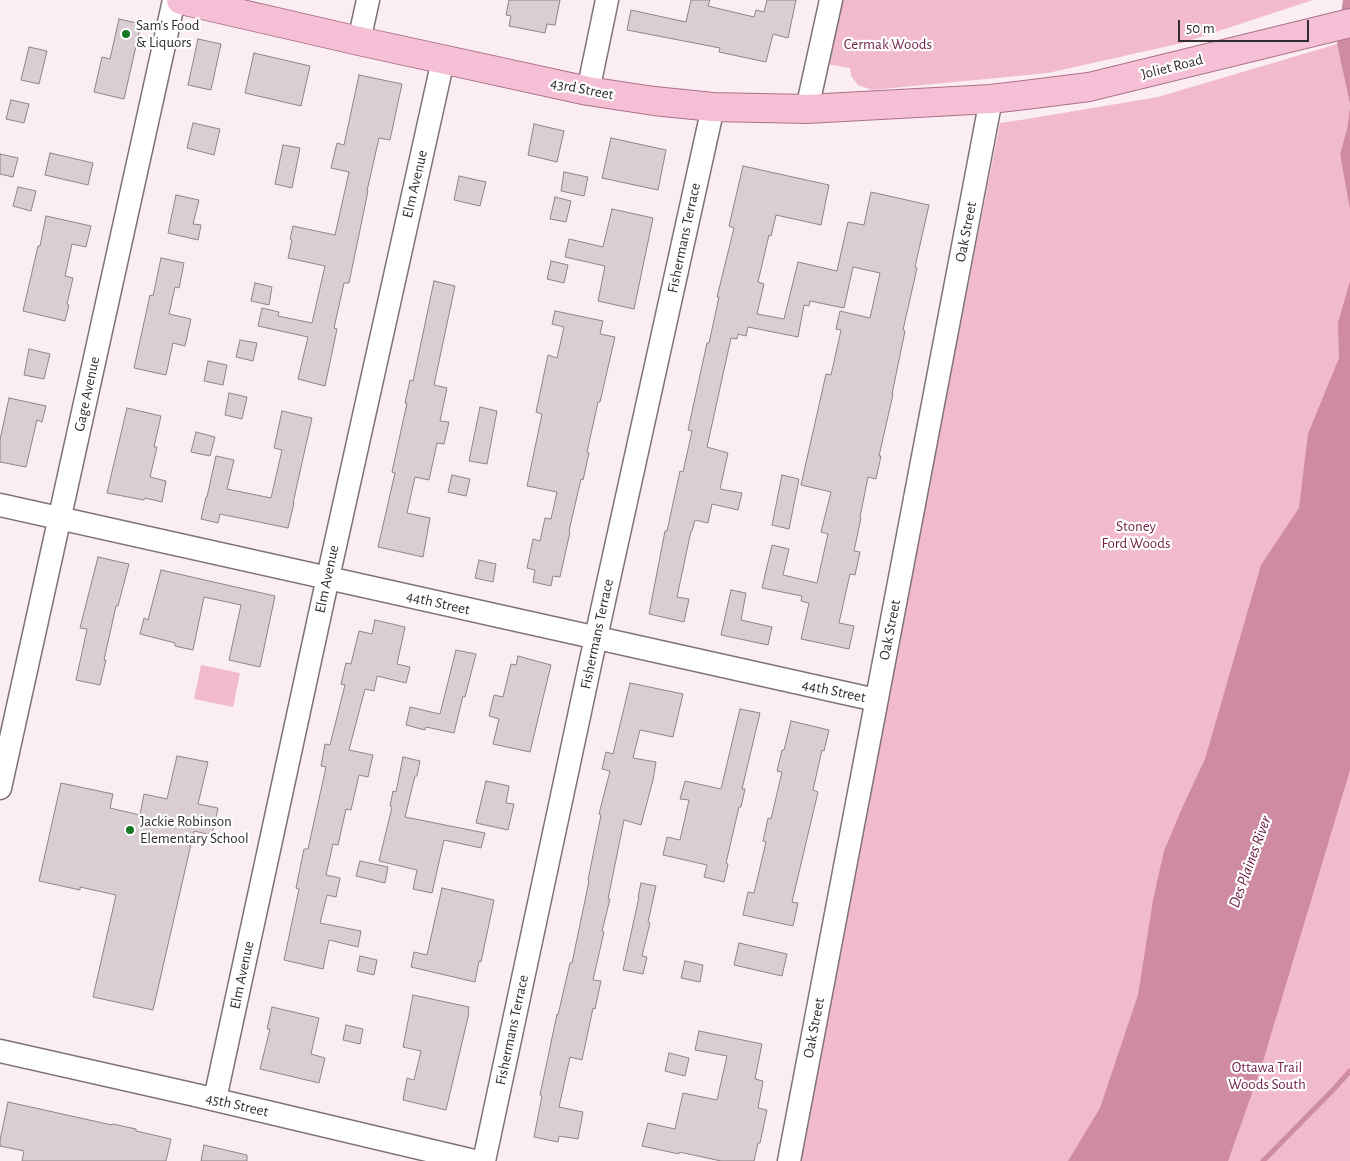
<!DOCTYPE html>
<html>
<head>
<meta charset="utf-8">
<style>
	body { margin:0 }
	#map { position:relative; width:1350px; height:1161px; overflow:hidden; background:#fbeef3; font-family:"Alegreya Sans",sans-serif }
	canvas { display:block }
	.scale { position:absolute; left:1178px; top:20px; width:131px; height:22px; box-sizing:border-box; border:2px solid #312c2e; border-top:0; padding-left:6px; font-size:15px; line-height:18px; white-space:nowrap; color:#312c2e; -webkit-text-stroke:4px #fff; paint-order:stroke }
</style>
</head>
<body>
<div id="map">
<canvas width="1350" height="1161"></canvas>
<div class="scale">50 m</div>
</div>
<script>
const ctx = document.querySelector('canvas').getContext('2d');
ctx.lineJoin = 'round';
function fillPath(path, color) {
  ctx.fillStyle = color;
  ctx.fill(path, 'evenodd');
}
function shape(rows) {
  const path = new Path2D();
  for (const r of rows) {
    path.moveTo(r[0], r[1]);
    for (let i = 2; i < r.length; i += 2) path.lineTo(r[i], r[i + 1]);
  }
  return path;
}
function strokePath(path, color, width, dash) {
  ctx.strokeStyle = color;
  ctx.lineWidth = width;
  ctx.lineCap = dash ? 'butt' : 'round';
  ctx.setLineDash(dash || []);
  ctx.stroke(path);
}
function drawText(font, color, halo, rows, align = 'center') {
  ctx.font = font + ' "Alegreya Sans",sans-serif';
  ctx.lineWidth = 4.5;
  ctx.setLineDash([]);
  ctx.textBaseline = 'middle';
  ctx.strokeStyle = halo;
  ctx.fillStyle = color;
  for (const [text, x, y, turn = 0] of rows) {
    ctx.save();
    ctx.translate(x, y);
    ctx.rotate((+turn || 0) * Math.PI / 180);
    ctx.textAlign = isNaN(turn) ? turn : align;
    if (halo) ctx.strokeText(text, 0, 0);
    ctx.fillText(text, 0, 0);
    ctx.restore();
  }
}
fillPath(shape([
	[839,0,1313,0,1182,43,1048,73,872,90,858,85,851,76,850,68,826,64],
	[1337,44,1350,104,1347,129,1340,154,1350,210,1350,1161,796,1161,1000,123,1027,119,1158,97],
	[201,665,240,673,233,707,194,699]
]), '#f1bace');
fillPath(shape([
	[1343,0,1350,0,1350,104,1337,44],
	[1350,106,1350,210,1340,154,1347,129],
	[1350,281,1350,770,1261,1068,1228,1161,1068,1161,1100,1108,1138,995,1153,900,1164,851,1183,806,1205,759,1261,565,1299,508,1308,434,1339,358,1338,323]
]), '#cf8aa4');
strokePath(shape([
	[1263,1161,1333,1090,1350,1071]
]), '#cf8aa4', 5);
const building = shape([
	[509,0,560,0,555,25,547,24,545,33,509,26,511,16,506,15,509,0],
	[691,0,710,0,708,6,754,17,756,10,764,12,767,0,796,0,788,38,773,34,766,62,719,52,720,48,627,30,631,10,686,22,691,0],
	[119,19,141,24,124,99,94,92,102,57,110,59,119,19],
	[198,39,221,44,211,90,188,85,198,39],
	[29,47,47,51,39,84,21,80,29,47],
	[254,53,310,66,301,106,245,93,254,53],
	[359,75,402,84,390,140,379,138,367,191,368,191,349,283,344,283,334,328,337,329,325,386,298,379,308,337,258,326,262,308,279,312,278,316,312,323,325,266,288,258,292,240,290,239,293,226,335,235,349,172,331,168,337,143,344,145,359,75],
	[11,100,29,104,24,123,6,119,11,100],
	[193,123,220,129,214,155,187,148,193,123],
	[534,124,564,131,557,162,528,155,534,124],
	[611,138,666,150,658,190,602,178,611,138],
	[283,145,300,148,292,188,275,184,283,145],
	[50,153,93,163,88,185,45,175,50,153],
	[0,154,18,158,13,177,0,174,0,154],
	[743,166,829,185,821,225,776,215,771,236,769,235,758,282,764,284,757,314,784,319,798,262,837,271,848,222,864,225,871,192,929,205,915,267,917,268,903,330,905,331,892,394,893,394,879,456,881,456,876,479,868,477,860,517,861,518,854,551,860,552,855,575,850,574,839,623,854,626,849,649,801,639,809,603,801,601,802,596,762,588,772,545,789,549,783,575,817,583,828,534,821,532,831,492,801,485,826,374,831,375,841,330,836,329,840,311,870,318,880,273,853,267,844,308,810,301,809,306,804,305,798,337,748,327,746,336,738,334,737,339,731,338,707,447,728,453,720,489,742,493,738,510,712,504,708,523,695,520,692,531,691,531,677,597,689,599,684,622,649,614,665,531,667,531,680,471,683,472,692,431,688,430,707,343,709,343,719,297,717,297,734,228,729,226,743,166],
	[564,172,588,177,584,196,561,191,564,172],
	[459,176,486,182,480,206,454,200,459,176],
	[18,187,36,191,31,211,13,206,18,187],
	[176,195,199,200,193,224,201,225,198,240,168,233,176,195],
	[555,197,571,201,566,222,550,219,555,197],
	[612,209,653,218,634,309,598,301,605,266,565,257,569,239,603,247,612,209],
	[46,216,91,226,86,247,72,244,65,276,73,278,67,304,69,305,65,321,23,311,38,246,40,246,46,216],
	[161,258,184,263,179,288,175,287,169,314,191,319,185,346,173,343,166,375,134,368,150,295,153,296,161,258],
	[551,261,568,265,564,283,547,279,551,261],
	[434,281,455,286,434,385,447,388,440,421,449,422,444,444,437,443,429,480,415,477,407,513,430,518,423,557,378,547,395,473,392,472,407,403,405,403,410,380,413,381,434,281],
	[255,283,272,287,269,305,251,301,255,283],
	[555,311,603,321,600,334,615,337,600,402,598,402,587,452,589,453,583,480,581,479,569,531,570,532,560,577,553,576,551,586,533,582,535,570,527,568,533,539,540,541,545,518,551,519,557,492,527,486,542,414,536,412,548,355,557,358,564,327,552,324,555,311],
	[240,340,257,343,253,361,236,357,240,340],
	[29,349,50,354,44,379,24,375,29,349],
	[208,361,227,365,223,385,204,381,208,361],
	[229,393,247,397,242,419,225,415,229,393],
	[9,398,46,406,42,422,37,420,26,467,0,462,0,440,9,398],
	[480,407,497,411,487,464,469,461,480,407],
	[127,408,161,416,154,447,157,447,150,477,166,481,162,502,145,498,144,500,107,493,127,408],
	[282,411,312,418,293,503,294,503,288,528,220,514,218,523,201,519,206,497,207,497,216,456,234,460,227,489,271,498,282,450,274,448,282,411],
	[196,432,215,437,210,456,191,452,196,432],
	[452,475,470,479,466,496,448,492,452,475],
	[782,475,799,479,789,529,772,525,782,475],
	[98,557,129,564,118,606,116,606,104,660,106,660,100,685,76,680,87,629,80,628,98,557],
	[479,560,496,564,493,582,475,578,479,560],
	[161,570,275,596,260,667,229,660,241,605,204,597,193,650,175,646,175,643,140,634,144,618,148,620,161,570],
	[731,590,746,593,741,620,772,627,768,645,721,635,731,590],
	[375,620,405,627,397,664,410,667,406,683,377,676,374,691,365,689,349,750,373,755,368,777,359,775,351,810,346,809,338,845,333,844,326,875,340,878,336,897,327,895,320,923,361,931,358,947,329,940,323,969,284,960,299,889,296,888,304,849,308,849,326,767,321,766,325,744,330,745,345,685,341,684,346,663,351,664,359,631,372,634,375,620],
	[456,650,476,654,465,697,463,696,454,733,426,727,425,730,406,725,410,707,440,714,456,650],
	[518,656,551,665,530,752,493,744,499,719,489,716,494,695,503,697,511,664,516,665,518,656],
	[630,683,683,694,673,737,640,730,633,758,656,762,653,780,641,825,624,820,608,899,610,899,602,931,604,932,593,980,601,981,595,1009,593,1008,582,1060,570,1057,559,1107,583,1112,578,1139,559,1136,558,1142,534,1137,542,1096,540,1095,557,1014,558,1015,570,963,572,963,589,881,588,880,601,815,599,814,610,771,602,769,606,752,613,754,630,683],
	[740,709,760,713,742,789,745,789,741,807,739,807,726,863,728,864,724,882,704,877,707,865,663,855,667,837,680,840,689,800,680,799,685,781,721,789,740,709],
	[791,721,829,730,824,751,822,750,813,790,818,792,792,902,798,903,793,926,743,915,748,892,754,893,766,842,763,841,768,818,771,819,782,772,777,771,782,750,784,750,791,721],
	[177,756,208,762,198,804,218,808,212,835,194,831,153,1010,93,997,116,895,80,887,80,890,39,881,61,783,113,794,110,808,140,815,144,794,167,799,177,756],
	[403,757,420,761,417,776,415,776,405,817,485,833,481,848,444,840,432,893,413,889,417,870,379,861,392,807,390,806,393,791,396,792,403,757],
	[486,781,509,786,506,803,514,804,508,830,476,823,486,781],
	[360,861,388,867,385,883,356,876,360,861],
	[641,883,656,886,648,922,650,923,642,956,647,957,643,974,623,970,639,897,638,897,641,883],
	[442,888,494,900,481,962,479,961,475,982,411,967,414,952,427,955,442,888],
	[739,943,787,954,782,976,734,965,739,943],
	[360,956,377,960,374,975,357,971,360,956],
	[685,961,703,965,700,982,681,978,685,961],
	[413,995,469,1007,468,1013,469,1013,446,1110,403,1100,407,1078,414,1080,421,1051,403,1047,413,995],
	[272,1007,319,1018,311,1054,325,1058,319,1083,260,1069,270,1029,267,1029,272,1007],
	[346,1025,363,1029,360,1044,343,1040,346,1025],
	[699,1031,762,1044,755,1079,763,1081,758,1108,767,1110,760,1143,758,1143,754,1161,721,1161,679,1152,679,1154,642,1146,648,1123,675,1129,683,1093,717,1100,727,1056,695,1050,699,1031],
	[669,1053,689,1058,685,1076,665,1071,669,1053],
	[8,1102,112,1125,113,1124,136,1129,136,1131,171,1139,166,1161,22,1161,24,1151,0,1146,0,1140,8,1102],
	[204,1145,247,1155,247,1161,201,1161,204,1145]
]);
fillPath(building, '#daced2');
strokePath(building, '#908488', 1);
const minor = shape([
	[359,41,368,0],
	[588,91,607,0],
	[807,109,831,0],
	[0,505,876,700],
	[0,788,174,0],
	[0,1051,191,1094,474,1161],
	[215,1099,323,600,443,60],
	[484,1161,591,660,713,107],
	[789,1161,991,99]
]);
const major = shape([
	[181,0,359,41,588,91,654,101,713,107,807,109,991,99,1025,95,1089,87,1350,23]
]);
strokePath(minor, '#7f7377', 25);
strokePath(major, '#ac7088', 30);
strokePath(minor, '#fff', 22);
strokePath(major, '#f5bfd5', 28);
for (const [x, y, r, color] of [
	[126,34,5,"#167626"],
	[130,830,5,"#167626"]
]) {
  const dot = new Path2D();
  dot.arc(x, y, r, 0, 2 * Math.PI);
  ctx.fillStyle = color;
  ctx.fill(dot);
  strokePath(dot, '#fff', 2);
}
drawText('15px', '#312c2e', '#fff', [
	["Sam's Food",136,25],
	["& Liquors",136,42],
	["Jackie Robinson",140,821],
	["Elementary School",140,838]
], 'left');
drawText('15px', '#75244a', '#fff', [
	["Cermak Woods",888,44],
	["Stoney",1136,526],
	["Ford Woods",1136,543],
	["Ottawa Trail",1267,1067],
	["Woods South",1267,1084]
]);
drawText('15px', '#312c2e', '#fff', [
	["Joliet Road",1172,67,-14],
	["43rd Street",582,89,11],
	["Elm Avenue",415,184,-77],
	["Oak Street",966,232,-79],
	["Fishermans Terrace",684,238,-78],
	["Gage Avenue",87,394,-78],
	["Elm Avenue",327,579,-78],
	["44th Street",438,603,13],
	["Oak Street",890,630,-79],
	["Fishermans Terrace",597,634,-78],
	["44th Street",834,691,12],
	["Elm Avenue",242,975,-78],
	["Oak Street",814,1028,-79],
	["Fishermans Terrace",512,1030,-78],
	["45th Street",237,1105,13]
]);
drawText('italic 16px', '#67163e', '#fff', [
	["Des Plaines River",1250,862,-70]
]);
</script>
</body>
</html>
